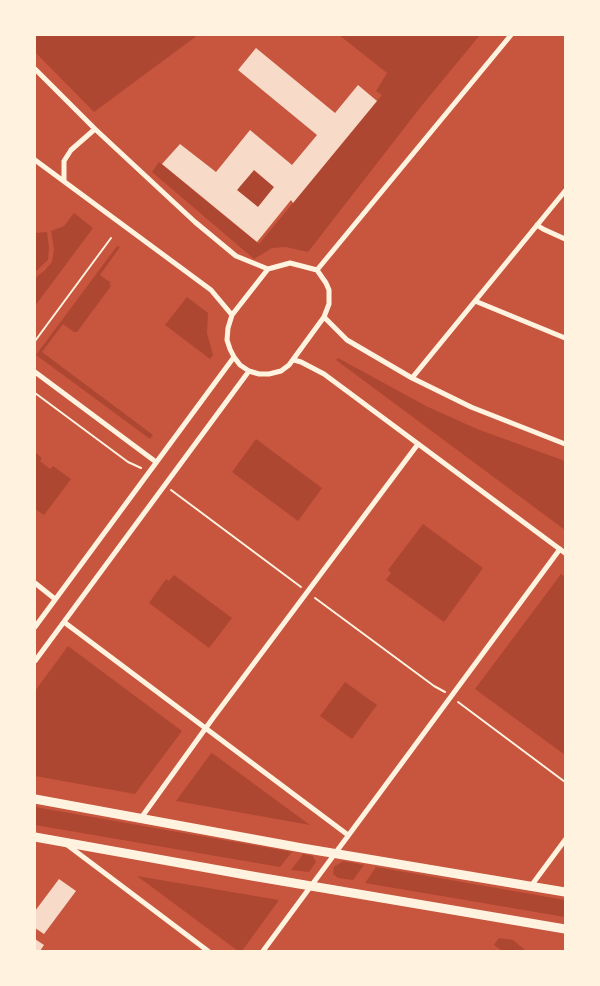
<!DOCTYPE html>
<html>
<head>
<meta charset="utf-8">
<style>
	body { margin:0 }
	#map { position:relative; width:600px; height:986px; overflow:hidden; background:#c8553d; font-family:Lora,serif }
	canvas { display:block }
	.frame { position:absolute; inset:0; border:36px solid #fff3e0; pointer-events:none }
</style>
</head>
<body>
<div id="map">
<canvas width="600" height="986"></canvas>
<div class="frame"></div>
</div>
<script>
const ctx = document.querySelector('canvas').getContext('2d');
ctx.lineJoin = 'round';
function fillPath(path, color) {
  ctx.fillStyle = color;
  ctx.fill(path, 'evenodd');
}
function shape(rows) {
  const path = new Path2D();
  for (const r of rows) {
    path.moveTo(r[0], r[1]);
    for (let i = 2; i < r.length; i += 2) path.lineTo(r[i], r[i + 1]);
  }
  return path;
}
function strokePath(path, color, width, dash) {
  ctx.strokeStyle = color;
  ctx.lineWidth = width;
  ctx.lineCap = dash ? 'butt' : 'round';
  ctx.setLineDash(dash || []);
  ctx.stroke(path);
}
fillPath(shape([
	[35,35,198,35,94,112,35,52],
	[339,35,480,35,423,104,308,252,286,247,272,248,254,259,152,172,159,162,259,244,382,95,376,91,387,73],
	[254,170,274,187,258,207,237,190],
	[74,213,93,228,35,306,35,278,44,271,52,262,54,249,51,231,64,226],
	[47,232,49,248,48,260,35,272,35,233],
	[117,246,120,247,100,275,111,283,109,284,111,286,77,332,74,332,63,324,42,352,153,435,150,439,36,355],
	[187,297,208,313,207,333,213,355,210,359,165,325],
	[338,358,426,406,477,429,565,461,565,530,336,360],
	[256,439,322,488,298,521,232,472],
	[35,452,42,458,40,461,50,469,53,466,71,479,44,515,35,509],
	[423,524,483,568,444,622,386,580,391,573,388,570],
	[561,574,565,577,565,755,475,689],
	[174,575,232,618,209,648,149,603,166,579,169,581],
	[68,646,182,731,135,794,35,776,35,691],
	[345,682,377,705,352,739,320,716],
	[212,752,212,753,310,825,176,801],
	[35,807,292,852,280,867,35,825],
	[303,854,313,856,316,862,309,872,291,870],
	[343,861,364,865,353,880,338,878,333,874,334,867],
	[376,867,565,900,565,917,365,883],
	[137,876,279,900,242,951,238,951],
	[499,938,513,940,526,951,502,951,494,945]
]), '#ae4732');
fillPath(shape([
	[256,48,335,113,358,85,377,101,293,203,291,200,257,242,162,164,180,144,216,172,250,130,292,165,317,135,238,70],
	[254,170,274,187,258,207,237,190],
	[59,879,76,891,44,934,35,928,35,911],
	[35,939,44,945,40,951,35,951]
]), '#f7dbc8');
strokePath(shape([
	[35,341,111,238],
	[35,393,128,462,141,468],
	[171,490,301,587],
	[315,598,434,686,445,692],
	[458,702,565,782]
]), '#fff3e0', 2);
strokePath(shape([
	[35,69,95,129,195,222,236,256,268,269],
	[35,160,211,290,232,315],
	[64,181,64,161,71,150,95,129],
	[537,225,543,229,565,239],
	[290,263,317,270,326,283,329,290,329,304,324,317,289,365,281,371,269,374,259,374,249,371,240,365,234,357,230,349,227,340,228,328,232,315,268,269,290,263],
	[317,270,511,35],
	[475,301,565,338],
	[324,317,347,340,412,378,471,407,565,444],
	[294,360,301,362,324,374,565,553],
	[35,372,156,462],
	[412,378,565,191],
	[35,583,55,599],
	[64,622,348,835],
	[35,627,234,357],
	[35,661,249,371],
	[141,818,213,718,418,444],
	[66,844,208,951],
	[531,886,565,840],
	[263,951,560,549]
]), '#fff3e0', 5);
strokePath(shape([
	[35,799,302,848,565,892],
	[35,837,252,876,565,929]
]), '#fff3e0', 9);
</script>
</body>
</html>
